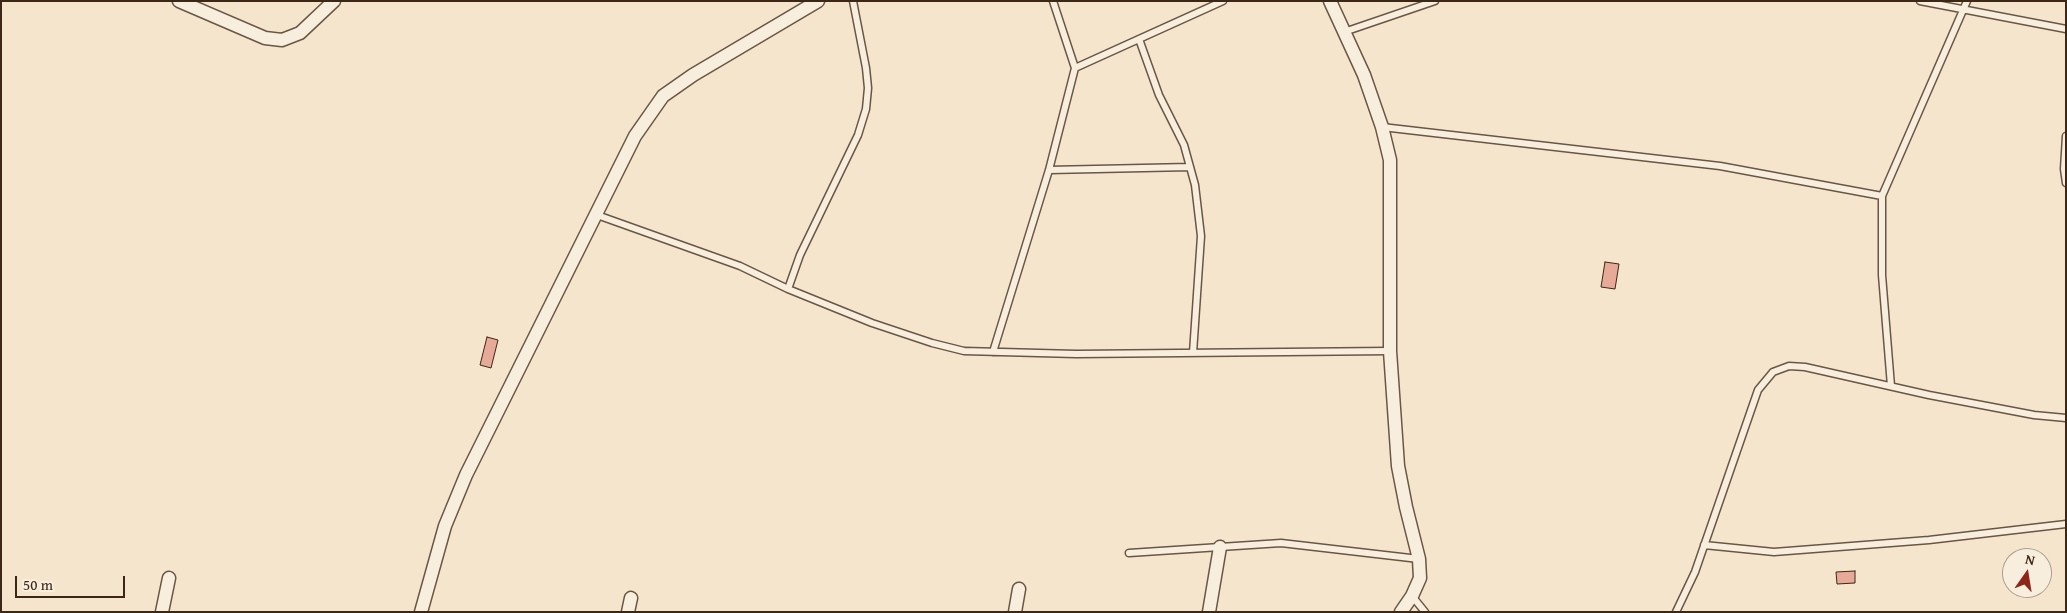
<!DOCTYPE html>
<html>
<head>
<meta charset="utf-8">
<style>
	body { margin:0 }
	#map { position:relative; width:2067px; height:613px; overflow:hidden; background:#f5e5cd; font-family:"Gentium Book Plus",serif }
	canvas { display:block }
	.frame { position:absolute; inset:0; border:2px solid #3c2616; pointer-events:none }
	.north { position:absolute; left:2002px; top:548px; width:50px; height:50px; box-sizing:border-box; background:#f8eede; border:1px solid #ad9e8e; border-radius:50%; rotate:13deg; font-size:14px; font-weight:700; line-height:20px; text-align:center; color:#3c2616 }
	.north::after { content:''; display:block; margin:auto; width:18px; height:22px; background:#8f2418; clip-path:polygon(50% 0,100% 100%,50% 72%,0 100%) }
	.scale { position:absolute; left:15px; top:576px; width:110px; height:22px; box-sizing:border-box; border:2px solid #3c2616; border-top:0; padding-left:6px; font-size:15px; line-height:18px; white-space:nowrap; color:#3c2616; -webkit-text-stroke:4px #f8eede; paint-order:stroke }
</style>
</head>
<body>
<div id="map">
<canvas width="2067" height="613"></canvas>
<div class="frame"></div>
<div class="north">N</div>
<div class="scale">50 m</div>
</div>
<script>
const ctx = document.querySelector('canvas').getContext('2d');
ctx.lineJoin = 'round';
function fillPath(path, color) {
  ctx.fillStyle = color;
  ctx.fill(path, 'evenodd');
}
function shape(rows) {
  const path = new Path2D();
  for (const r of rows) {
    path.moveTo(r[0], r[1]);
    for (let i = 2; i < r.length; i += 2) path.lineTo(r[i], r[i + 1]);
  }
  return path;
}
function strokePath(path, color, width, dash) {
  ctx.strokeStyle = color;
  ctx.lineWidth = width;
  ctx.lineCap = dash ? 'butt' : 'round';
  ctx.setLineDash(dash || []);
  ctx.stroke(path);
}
const building = shape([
	[1605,262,1619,264,1615,289,1601,287,1605,262],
	[487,337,498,340,491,368,480,365,487,337],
	[1855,571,1855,583,1837,584,1836,572,1855,571]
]);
fillPath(building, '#e7a998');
strokePath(building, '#3c2616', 1);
const lane = shape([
	[1920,1,2066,29],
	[1344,32,1435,1],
	[1139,39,1159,95,1184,145,1195,185,1201,236,1193,353],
	[1075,68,1223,1],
	[1382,127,1720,166,1882,196],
	[2066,136,2064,169,2066,183],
	[1049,170,1190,167],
	[597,215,740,266,788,289,872,323,932,343,964,351,1076,354,1390,351],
	[788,289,800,255,858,135,866,109,868,88,866,68,853,1],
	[993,352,1049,170,1075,68,1053,1],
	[1891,386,1882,275,1882,196,1967,1],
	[1704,545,1774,552,1929,540,2066,524],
	[1129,553,1281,543,1419,559],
	[1412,596,1425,612],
	[1676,612,1695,572,1758,390,1773,372,1789,366,1805,367,1929,395,2034,415,2066,418]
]);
const street = shape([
	[179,1,265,38,282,40,300,33,334,1],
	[1330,1,1364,75,1382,127,1390,160,1390,351,1398,466,1406,507,1419,559,1420,578,1412,596,1401,612],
	[162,612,169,578],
	[421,612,445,526,466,475,635,136,663,96,693,75,818,1],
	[628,612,631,598],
	[1015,612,1019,589],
	[1209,612,1220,547]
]);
strokePath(lane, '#6a5644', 9);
strokePath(street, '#6a5644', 15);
strokePath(lane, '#f8eede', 6);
strokePath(street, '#f8eede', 12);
</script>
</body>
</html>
